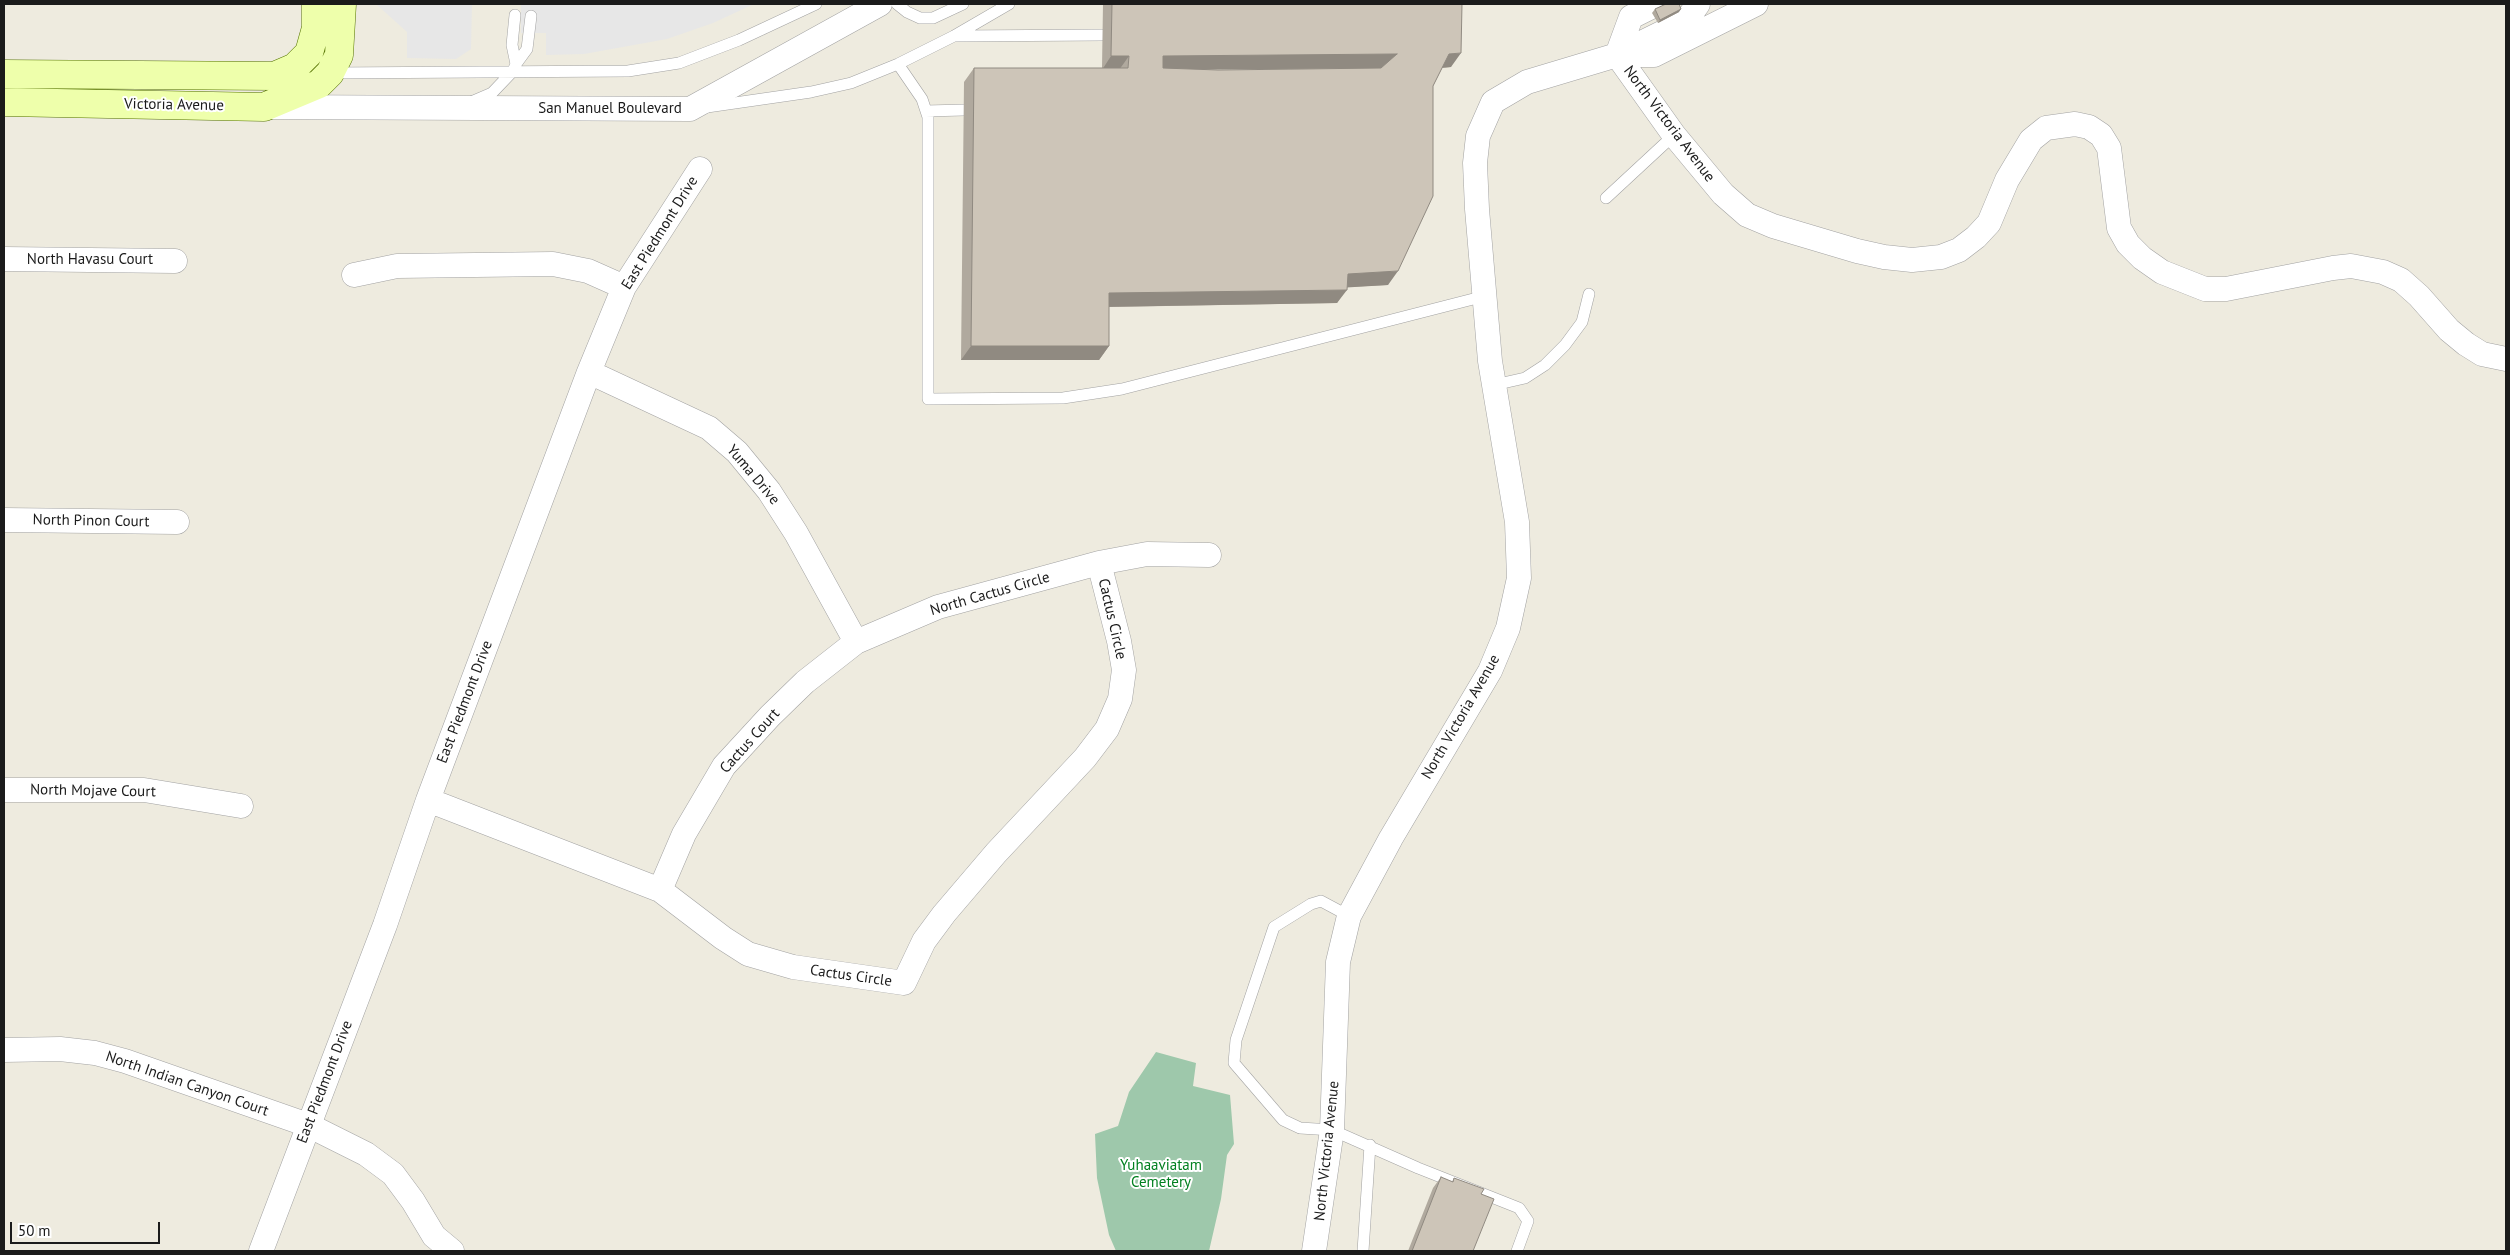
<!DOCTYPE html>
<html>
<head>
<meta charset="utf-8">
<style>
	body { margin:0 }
	#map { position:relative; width:2510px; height:1255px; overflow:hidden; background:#eeebdf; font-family:"PT Sans",sans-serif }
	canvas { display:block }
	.frame { position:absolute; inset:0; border:5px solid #1b1b1b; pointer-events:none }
	.scale { position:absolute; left:10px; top:1222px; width:150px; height:22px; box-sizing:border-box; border:2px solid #1b1b1b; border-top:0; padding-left:6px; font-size:15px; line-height:18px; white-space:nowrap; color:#1b1b1b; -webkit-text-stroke:4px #fff; paint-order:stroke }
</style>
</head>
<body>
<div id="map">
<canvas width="2510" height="1255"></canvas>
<div class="frame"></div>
<div class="scale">50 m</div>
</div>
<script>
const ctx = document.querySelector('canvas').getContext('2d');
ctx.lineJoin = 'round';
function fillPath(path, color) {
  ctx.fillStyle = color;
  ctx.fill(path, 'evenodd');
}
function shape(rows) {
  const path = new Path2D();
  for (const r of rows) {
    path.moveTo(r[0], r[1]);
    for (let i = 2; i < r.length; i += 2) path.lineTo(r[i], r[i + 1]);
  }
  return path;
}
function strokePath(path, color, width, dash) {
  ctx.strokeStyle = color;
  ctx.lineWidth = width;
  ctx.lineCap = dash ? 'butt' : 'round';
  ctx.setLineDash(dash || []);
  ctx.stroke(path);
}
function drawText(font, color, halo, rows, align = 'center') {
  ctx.font = font + ' "PT Sans",sans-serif';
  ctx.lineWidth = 4;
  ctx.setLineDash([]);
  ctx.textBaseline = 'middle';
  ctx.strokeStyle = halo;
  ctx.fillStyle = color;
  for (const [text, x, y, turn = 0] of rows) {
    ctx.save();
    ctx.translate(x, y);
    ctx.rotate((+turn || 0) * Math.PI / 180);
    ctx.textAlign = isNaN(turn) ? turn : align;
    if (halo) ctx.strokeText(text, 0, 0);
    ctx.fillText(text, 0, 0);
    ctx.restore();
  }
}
fillPath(shape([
	[1156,1052,1196,1063,1193,1086,1230,1095,1234,1144,1227,1155,1221,1199,1209,1251,1116,1251,1109,1235,1097,1178,1095,1134,1118,1126,1129,1092]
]), '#9ec8ab');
fillPath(shape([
	[376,4,472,4,471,49,456,59,407,58,407,32],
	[521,4,754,4,713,23,667,39,584,54,546,55,546,33,521,33]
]), '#e7e7e7');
const service = shape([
	[897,4,907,12,920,18,933,18,963,4],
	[956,36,1102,35],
	[516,64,527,49,531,16],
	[898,64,922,99,928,117,928,399,1063,398,1122,389,1485,296],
	[332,73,628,71,679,63,739,40,816,4],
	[471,102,492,93,513,71,516,64,512,45,515,15],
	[707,107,811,92,851,83,898,64,954,36,1009,4],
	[926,111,964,110],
	[1606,198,1674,135],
	[1494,385,1525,378,1545,365,1565,345,1582,322,1589,294],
	[1349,916,1321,901,1311,904,1274,927,1236,1040,1234,1063,1283,1120,1300,1128,1332,1130,1418,1168,1519,1208,1528,1221,1517,1251],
	[1363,1251,1370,1145]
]);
const minor = shape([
	[1617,55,1674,135,1723,194,1747,215,1773,226,1857,251,1884,257,1912,260,1941,257,1959,250,1976,237,1989,223,2007,180,2031,140,2046,128,2075,124,2089,127,2101,135,2109,148,2119,228,2128,244,2142,258,2162,272,2205,289,2226,289,2333,268,2351,266,2383,272,2401,280,2419,296,2449,330,2466,344,2482,354,2506,359],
	[1617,55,1631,17,1657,4],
	[1619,55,1654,55,1756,4],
	[266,107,690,109,880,4],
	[4,259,175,261],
	[354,275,397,266,553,264,588,271,624,287],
	[589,372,709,428,737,452,769,491,796,533,856,642],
	[4,520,177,522],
	[4,790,144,790,241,806],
	[428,800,660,890,723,938,748,954,793,967,904,983,924,941,944,914,996,853,1085,758,1107,729,1120,699,1124,670,1119,641,1099,563],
	[660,890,684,834,724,766,770,716,805,682,856,642,938,607,1099,563,1147,554,1209,555],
	[4,1050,60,1049,95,1053,125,1061,308,1125,366,1154,393,1174,413,1201,434,1236,452,1251],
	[261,1251,385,925,428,800,589,372,624,287,700,169],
	[1314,1251,1332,1130,1338,962,1349,916,1391,838,1490,671,1508,628,1519,578,1517,522,1490,361,1477,209,1475,163,1478,136,1493,102,1527,82,1617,55,1686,21,1698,4]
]);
const secondary = shape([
	[4,74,274,76,295,67,309,53,316,28,316,4],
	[4,102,264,107,319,84,330,73,339,55,342,4]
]);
strokePath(service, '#a2a2a2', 12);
strokePath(minor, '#a2a2a2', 25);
strokePath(secondary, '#557300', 29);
strokePath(service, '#fff', 11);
strokePath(minor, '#fff', 24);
strokePath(secondary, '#eeffab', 28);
fillPath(shape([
	[1103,4,1462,4,1451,67,1442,68,1433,86,1388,285,1347,287,1337,303,1109,307,1109,346,1099,360,961,360,964,82,974,68,1102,68],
	[1196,69,1338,69,1218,70],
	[1655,9,1679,12,1658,23,1652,13],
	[1441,1177,1452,1182,1454,1178,1481,1194,1473,1251,1408,1251,1433,1188]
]), '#b0a99e');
fillPath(shape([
	[1681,9,1679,12,1658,23,1660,20],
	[1461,53,1451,67,1439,68,1449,54],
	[1397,54,1387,68,1153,70,1163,56],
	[1111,56,1129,56,1119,70,1102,70],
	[1398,271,1388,285,1338,288,1348,274],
	[1347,290,1337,303,1099,307,1109,293],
	[971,346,1109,346,1099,360,961,360]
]), '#908a81');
const building = shape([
	[1112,4,1462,4,1461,53,1449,54,1433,86,1433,196,1398,271,1348,274,1347,290,1109,293,1109,346,971,346,974,68,1128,68,1129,56,1111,56,1112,4],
	[1397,54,1381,68,1218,70,1163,68,1163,56,1397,54],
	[1666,4,1679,4,1681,9,1660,20,1655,9,1666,4],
	[1441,1177,1453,1182,1454,1178,1484,1189,1481,1194,1494,1199,1473,1251,1412,1251,1441,1177]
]);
fillPath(building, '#cdc5b8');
strokePath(building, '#908a81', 1);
drawText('15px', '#1b1b1b', '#fff', [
	["Victoria Avenue",174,105,1],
	["San Manuel Boulevard",610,109],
	["North Victoria Avenue",1669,124,53],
	["East Piedmont Drive",660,233,-58],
	["North Havasu Court",90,260],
	["Yuma Drive",753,475,50],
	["North Pinon Court",91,521,1],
	["North Cactus Circle",990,594,-16],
	["Cactus Circle",1112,619,77],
	["East Piedmont Drive",465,702,-69],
	["North Victoria Avenue",1461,717,-60],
	["Cactus Court",750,741,-48],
	["North Mojave Court",93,791,1],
	["Cactus Circle",851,976,8],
	["East Piedmont Drive",325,1082,-69],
	["North Indian Canyon Court",187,1084,19],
	["North Victoria Avenue",1327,1151,-84]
]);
drawText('15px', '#028020', '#fff', [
	["Yuhaaviatam",1161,1166],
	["Cemetery",1161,1183]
]);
</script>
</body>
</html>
